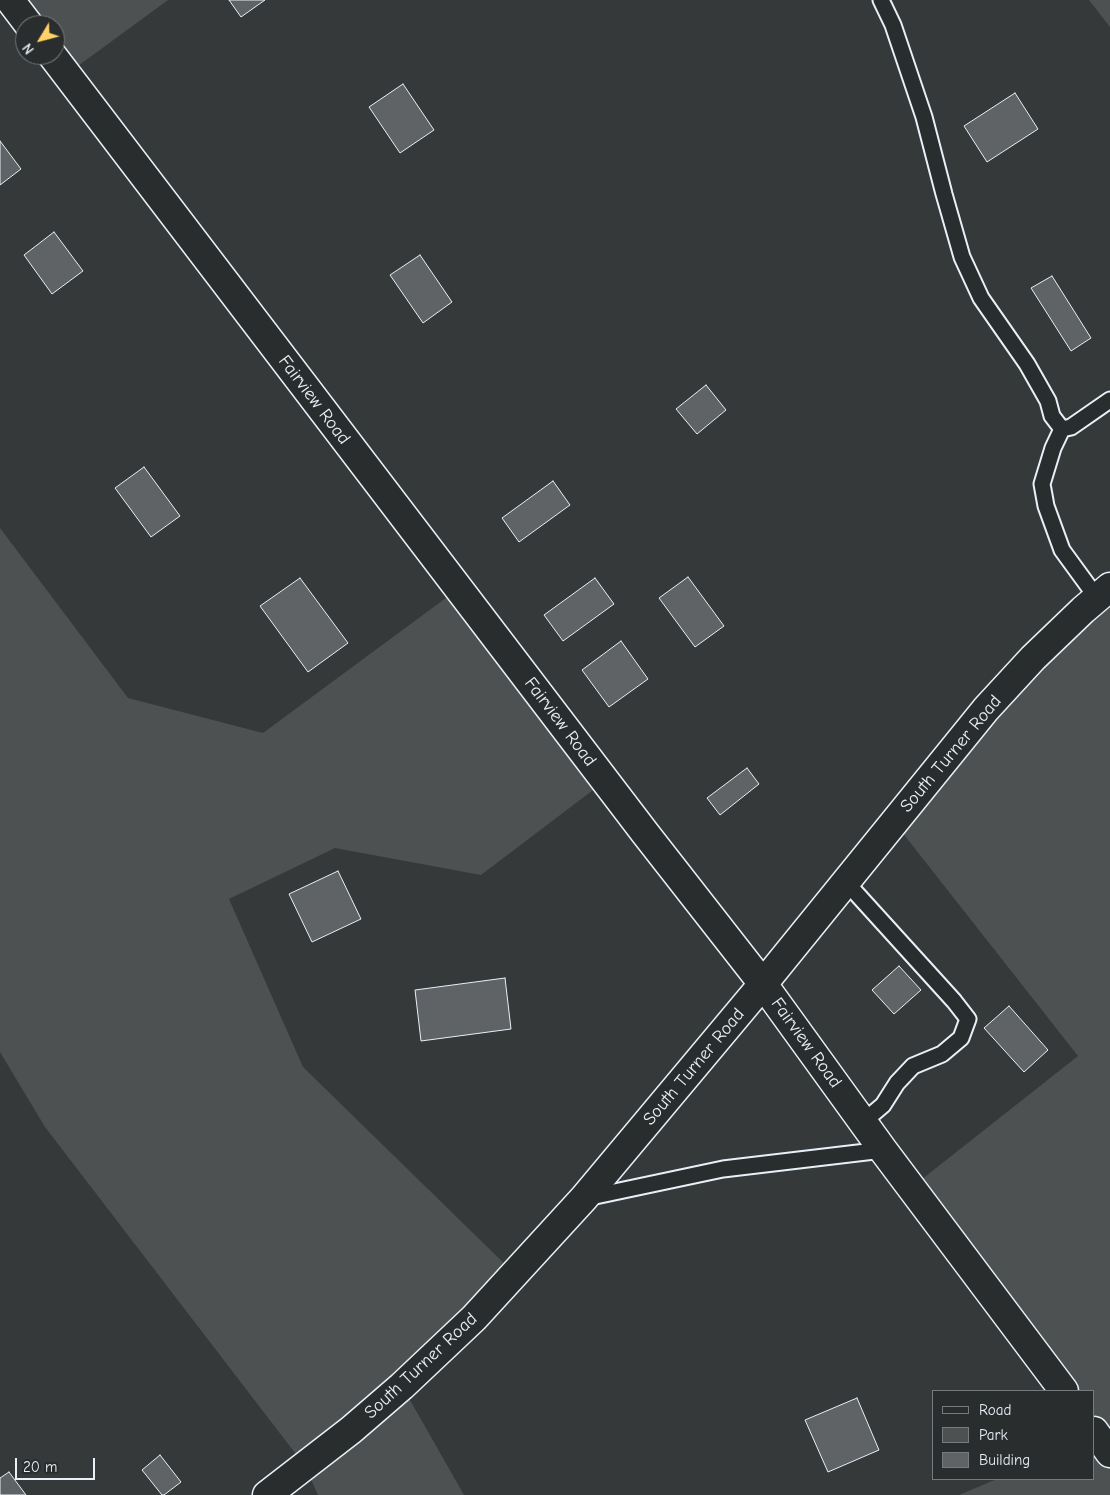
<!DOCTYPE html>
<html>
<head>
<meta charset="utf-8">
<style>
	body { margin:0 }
	#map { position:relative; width:1110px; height:1495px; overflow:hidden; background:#35393a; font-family:"Comic Neue",sans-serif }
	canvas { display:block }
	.legend { position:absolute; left:932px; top:1390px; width:162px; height:90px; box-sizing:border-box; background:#2a2d2e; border:1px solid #767b7f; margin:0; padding:6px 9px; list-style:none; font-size:15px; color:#e8f1f8 }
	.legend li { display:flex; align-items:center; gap:10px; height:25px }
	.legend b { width:25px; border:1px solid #767b7f }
	.north { position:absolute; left:15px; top:15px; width:50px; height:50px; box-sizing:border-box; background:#2a2d2e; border:1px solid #767b7f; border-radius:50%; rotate:233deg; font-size:14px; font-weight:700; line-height:20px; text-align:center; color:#e8f1f8 }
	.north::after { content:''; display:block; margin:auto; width:18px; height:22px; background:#ffd166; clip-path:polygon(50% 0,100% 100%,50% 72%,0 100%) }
	.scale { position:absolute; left:15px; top:1458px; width:80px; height:22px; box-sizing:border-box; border:2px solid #e8f1f8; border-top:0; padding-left:6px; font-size:15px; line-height:18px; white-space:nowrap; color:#e8f1f8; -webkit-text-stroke:4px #2a2d2e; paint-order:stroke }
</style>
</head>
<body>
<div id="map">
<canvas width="1110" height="1495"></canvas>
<ul class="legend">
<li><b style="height:6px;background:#2a2d2e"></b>Road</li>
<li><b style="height:14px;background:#4d5152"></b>Park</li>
<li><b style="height:14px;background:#5f6365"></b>Building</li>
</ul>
<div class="north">N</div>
<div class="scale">20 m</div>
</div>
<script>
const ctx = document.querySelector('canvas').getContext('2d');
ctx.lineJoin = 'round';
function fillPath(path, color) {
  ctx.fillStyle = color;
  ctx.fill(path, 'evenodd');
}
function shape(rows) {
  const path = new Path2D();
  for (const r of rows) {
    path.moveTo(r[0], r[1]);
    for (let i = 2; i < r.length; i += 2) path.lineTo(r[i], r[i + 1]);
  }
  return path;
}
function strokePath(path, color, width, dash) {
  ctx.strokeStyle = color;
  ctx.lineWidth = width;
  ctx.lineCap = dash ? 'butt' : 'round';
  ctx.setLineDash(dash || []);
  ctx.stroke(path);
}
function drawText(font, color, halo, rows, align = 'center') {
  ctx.font = font + ' "Comic Neue",sans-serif';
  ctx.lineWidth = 4.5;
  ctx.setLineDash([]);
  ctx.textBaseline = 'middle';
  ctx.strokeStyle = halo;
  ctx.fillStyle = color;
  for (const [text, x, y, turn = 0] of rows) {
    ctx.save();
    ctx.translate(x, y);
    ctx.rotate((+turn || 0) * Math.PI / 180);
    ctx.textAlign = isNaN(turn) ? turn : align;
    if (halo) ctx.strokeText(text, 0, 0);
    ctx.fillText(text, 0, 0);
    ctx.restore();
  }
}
fillPath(shape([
	[10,0,168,0,67,74,55,55,55,25,29,25],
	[1089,0,1110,0,1110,27],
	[0,528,128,698,263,733,458,589,605,781,481,875,335,848,229,899,303,1067,515,1274,402,1386,464,1495,318,1495,305,1466,45,1127,0,1052],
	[1110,587,1110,1495,959,1495,997,1479,1094,1479,1094,1391,1064,1391,912,1187,1078,1056,894,822]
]), '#4d5152');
const building = shape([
	[229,0,265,0,241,17,229,0],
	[403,84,434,130,400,153,369,107,403,84],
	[1015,93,1038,129,987,162,964,126,1015,93],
	[0,141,21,169,0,185,0,141],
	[54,232,83,271,52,294,24,255,54,232],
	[420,255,452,302,423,323,390,275,420,255],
	[1052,276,1091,338,1071,351,1031,288,1052,276],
	[706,385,726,410,697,434,676,409,706,385],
	[144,467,180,516,151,537,115,488,144,467],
	[553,481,570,505,519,542,502,518,553,481],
	[688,577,724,626,695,647,659,598,688,577],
	[300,578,348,643,308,672,260,606,300,578],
	[595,578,614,604,563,641,544,615,595,578],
	[621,641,648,679,609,707,582,670,621,641],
	[747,768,759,784,720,815,707,798,747,768],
	[338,871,361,919,312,942,289,894,338,871],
	[899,966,921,990,894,1014,872,990,899,966],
	[505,978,511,1029,421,1041,415,990,505,978],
	[1009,1006,1048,1050,1024,1072,984,1028,1009,1006],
	[857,1398,879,1450,828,1472,805,1420,857,1398],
	[160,1455,181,1482,164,1495,162,1495,142,1470,160,1455],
	[9,1472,26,1495,0,1495,0,1478,9,1472]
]);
fillPath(building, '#5f6365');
strokePath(building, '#e8f1f8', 1);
const service = shape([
	[881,0,893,25,924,117,944,194,962,257,981,298,1027,364,1048,401,1052,416,1062,429,1071,427,1110,400],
	[1062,429,1053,448,1042,484,1046,506,1062,550,1097,598],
	[846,882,954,1001,968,1019,961,1038,942,1054,913,1066,897,1083,883,1105,863,1122],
	[586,1198,723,1169,883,1150]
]);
const minor = shape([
	[763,984,883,1150,1064,1391],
	[1094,1431,1110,1453]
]);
const tertiary = shape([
	[10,0,29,25],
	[52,55,645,833,763,984],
	[267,1495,351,1430,402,1386,474,1318,584,1198,763,984,986,709,1033,658,1083,610,1110,587]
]);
strokePath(service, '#e8f1f8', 19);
strokePath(minor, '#e8f1f8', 31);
strokePath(tertiary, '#e8f1f8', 31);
strokePath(service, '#2a2d2e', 15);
strokePath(minor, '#2a2d2e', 28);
strokePath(tertiary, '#2a2d2e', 28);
drawText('18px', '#e8f1f8', '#2a2d2e', [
	["Fairview Road",314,400,53],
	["Fairview Road",560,722,53],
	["South Turner Road",951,754,-50],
	["Fairview Road",806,1043,54],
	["South Turner Road",694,1067,-50],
	["South Turner Road",421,1366,-43]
]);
</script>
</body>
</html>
